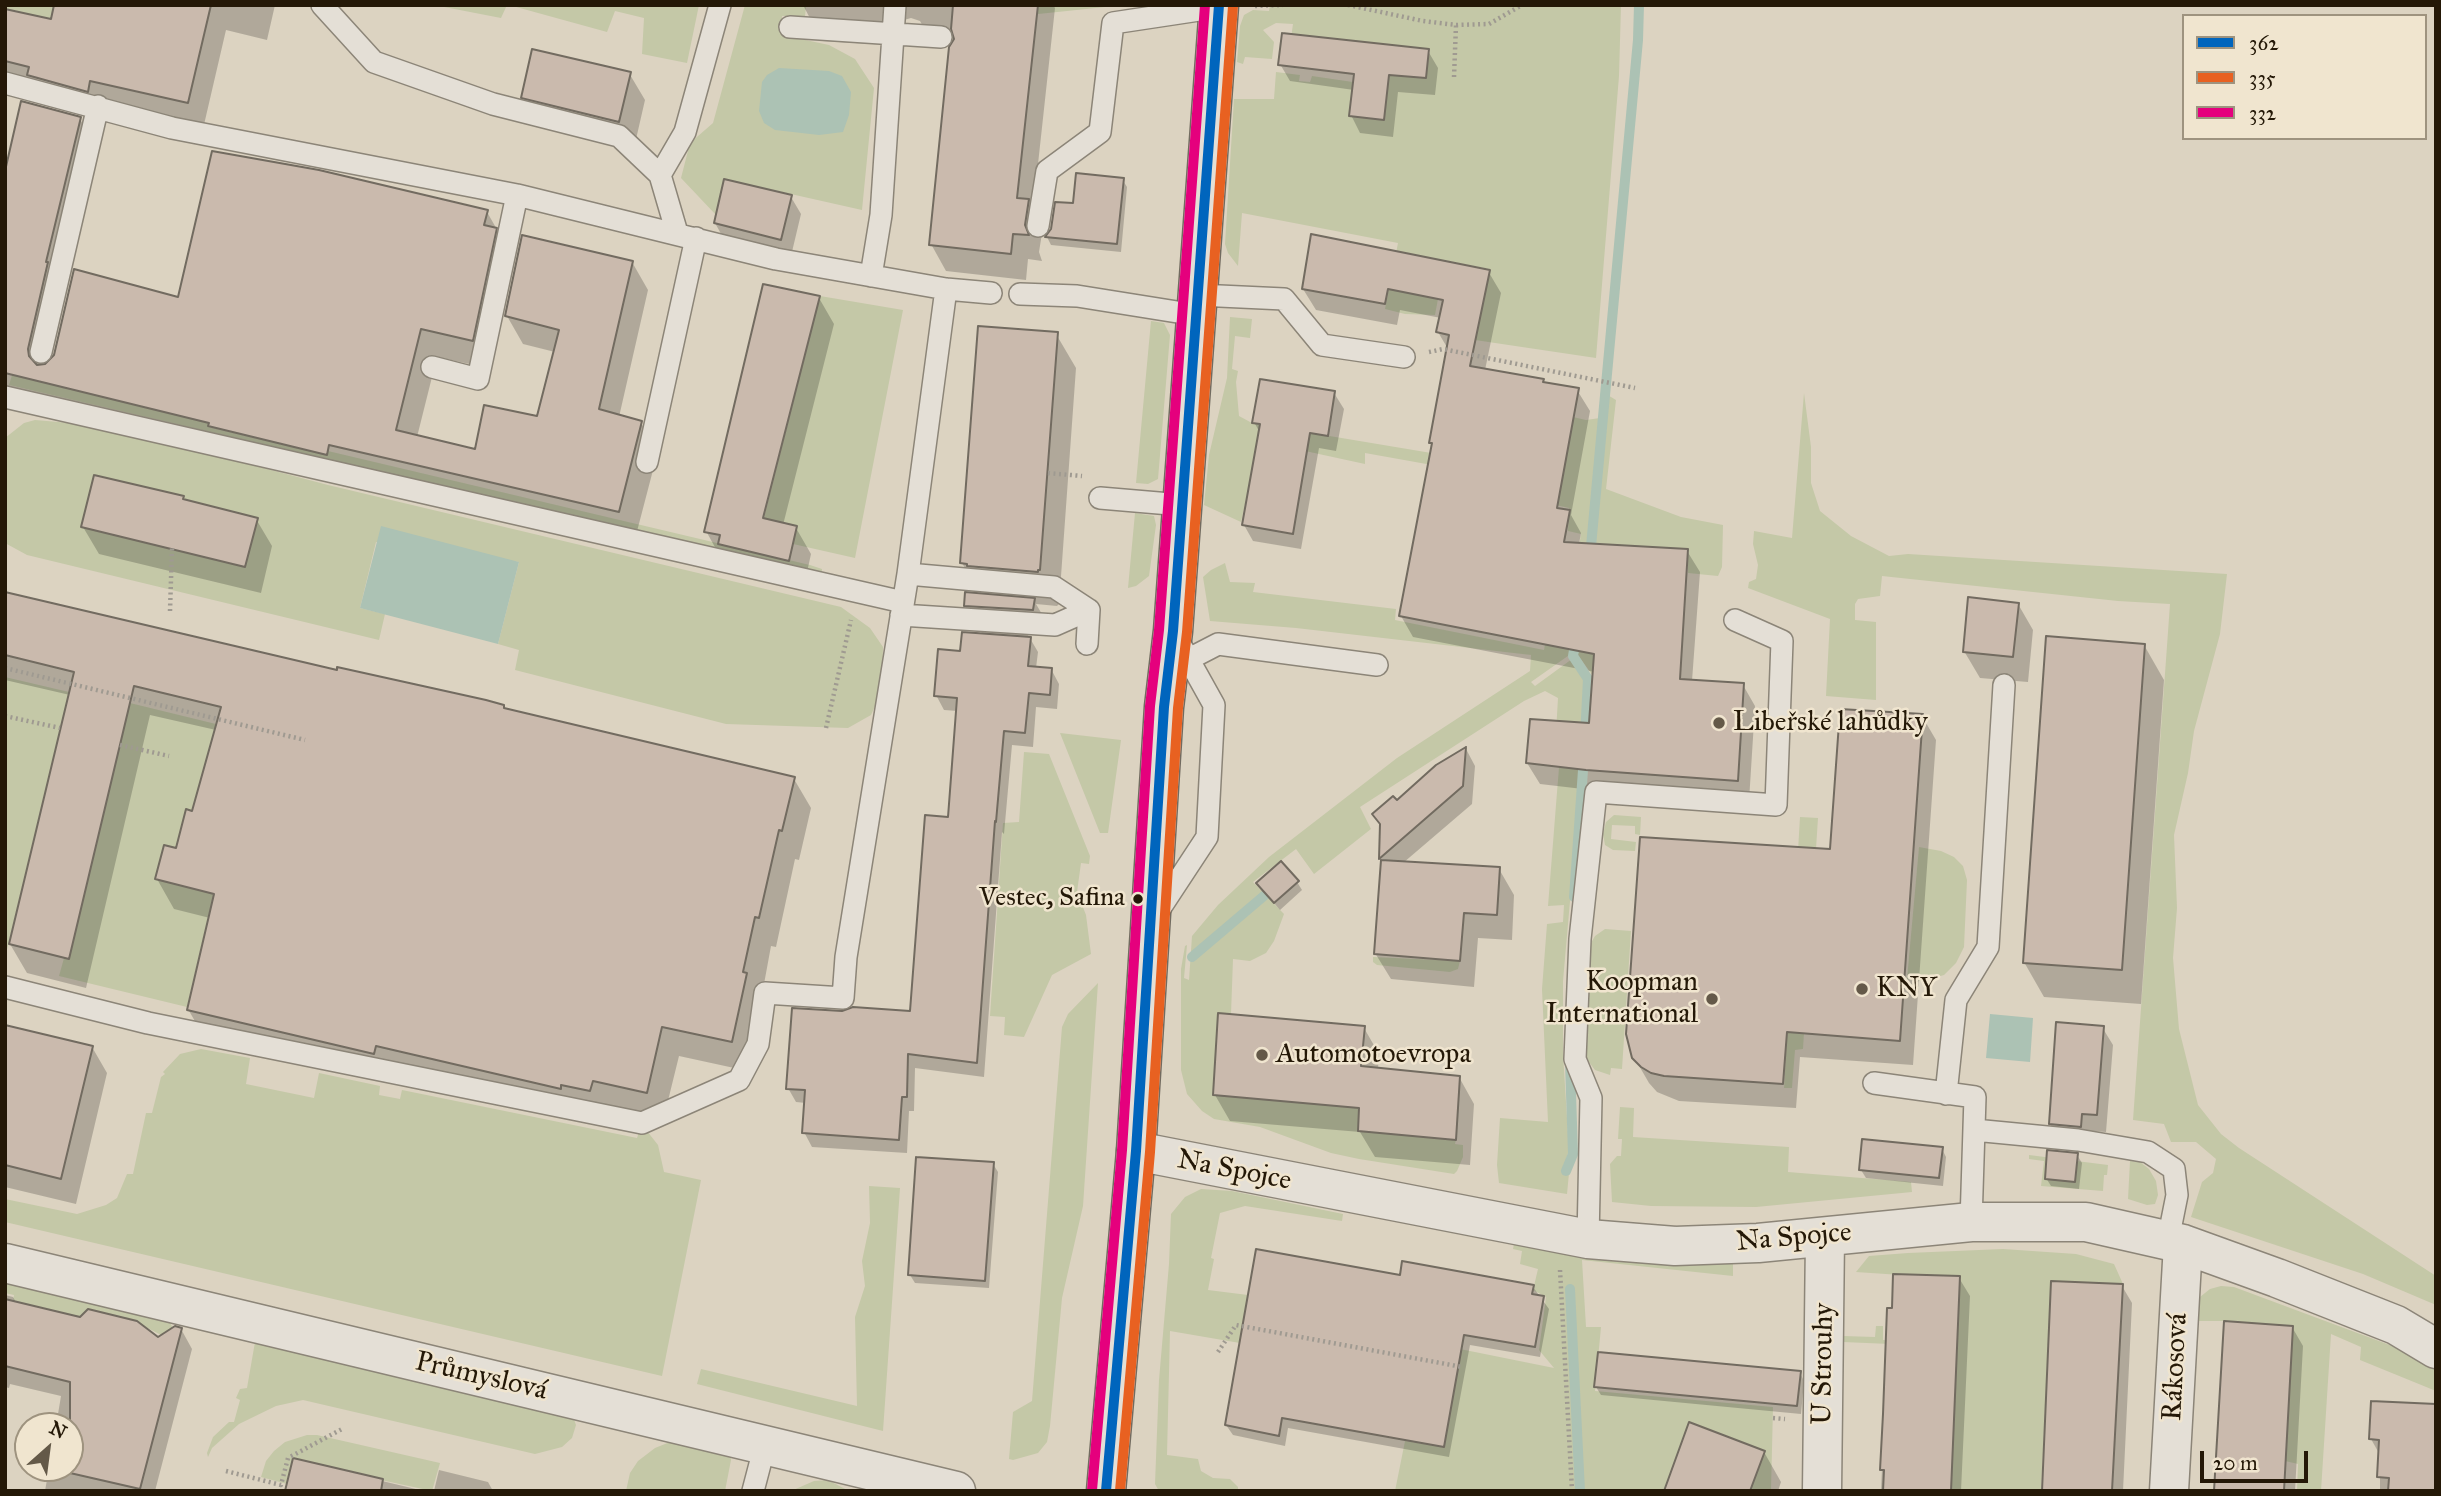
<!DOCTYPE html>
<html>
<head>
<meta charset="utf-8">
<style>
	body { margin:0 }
	#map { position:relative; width:2441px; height:1496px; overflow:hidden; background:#dcd3c1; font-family:"IM FELL Great Primer",serif }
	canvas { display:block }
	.frame { position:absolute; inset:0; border:7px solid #241807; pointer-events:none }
	.legend { position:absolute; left:2182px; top:14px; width:245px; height:126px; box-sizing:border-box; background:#f0e5cf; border:2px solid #9e937f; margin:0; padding:9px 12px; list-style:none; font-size:21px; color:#241807 }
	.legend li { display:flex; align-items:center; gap:14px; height:35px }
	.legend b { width:35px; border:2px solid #9e937f }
	.north { position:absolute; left:14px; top:1412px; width:70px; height:70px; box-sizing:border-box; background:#f0e5cf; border:2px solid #9e937f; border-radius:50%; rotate:28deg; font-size:19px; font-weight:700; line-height:28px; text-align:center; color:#241807 }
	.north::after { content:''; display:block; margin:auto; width:24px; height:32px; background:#645948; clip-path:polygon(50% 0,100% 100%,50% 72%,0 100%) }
	.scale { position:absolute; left:2200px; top:1451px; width:108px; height:32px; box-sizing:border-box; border:4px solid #241807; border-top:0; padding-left:9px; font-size:21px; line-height:24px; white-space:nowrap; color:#241807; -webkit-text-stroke:5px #f0e5cf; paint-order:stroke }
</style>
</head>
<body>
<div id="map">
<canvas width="2441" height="1496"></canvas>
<div class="frame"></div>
<ul class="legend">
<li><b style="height:9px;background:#0065bd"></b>362</li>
<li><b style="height:9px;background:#e86121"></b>335</li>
<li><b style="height:9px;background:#e5007d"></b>332</li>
</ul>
<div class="north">N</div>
<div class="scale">20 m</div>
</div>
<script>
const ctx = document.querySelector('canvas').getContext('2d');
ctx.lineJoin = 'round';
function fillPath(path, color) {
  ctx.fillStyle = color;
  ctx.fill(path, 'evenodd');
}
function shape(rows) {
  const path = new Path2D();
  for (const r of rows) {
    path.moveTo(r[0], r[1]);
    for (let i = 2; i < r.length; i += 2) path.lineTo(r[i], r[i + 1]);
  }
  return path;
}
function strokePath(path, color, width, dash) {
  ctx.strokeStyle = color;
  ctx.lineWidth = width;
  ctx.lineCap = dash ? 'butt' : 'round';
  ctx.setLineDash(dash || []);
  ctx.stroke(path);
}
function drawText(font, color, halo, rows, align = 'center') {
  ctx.font = font + ' "IM FELL Great Primer",serif';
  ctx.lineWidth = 5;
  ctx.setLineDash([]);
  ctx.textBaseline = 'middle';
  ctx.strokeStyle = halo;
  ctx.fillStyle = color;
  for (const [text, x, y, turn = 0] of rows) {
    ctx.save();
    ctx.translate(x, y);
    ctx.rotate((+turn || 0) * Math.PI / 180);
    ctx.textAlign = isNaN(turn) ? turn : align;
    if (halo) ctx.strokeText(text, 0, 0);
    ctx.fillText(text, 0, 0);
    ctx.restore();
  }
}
fillPath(shape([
	[5,5,54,5,51,19,5,9],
	[434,5,507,5,501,18],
	[509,5,699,5,687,63,642,54,644,18,615,11,607,32],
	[745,5,806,6,805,17,782,16,782,35,829,45,855,59,874,88,862,210,724,179,716,215,681,178,690,143,713,123],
	[1029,5,1124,5,1029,15],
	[1270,5,1621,5,1619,76,1596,358,1475,340,1489,269,1431,258,1423,296,1438,299,1435,315,1405,314,1385,309,1398,243,1242,213,1238,266,1228,253,1225,244,1234,99,1274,99,1276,72,1300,75,1299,81,1310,82,1312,76,1353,82,1349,116,1383,120,1389,75,1426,78,1430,50,1291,38,1293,24,1276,23,1263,30,1274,42,1272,59,1245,57,1243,64,1237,62,1240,26,1244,15,1253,10,1269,11],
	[820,296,903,310,855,558,793,544,797,526,764,518],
	[1230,317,1252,319,1250,338,1235,336,1232,369,1238,371,1236,382,1239,416,1252,423,1479,461,1563,472,1573,417,1586,420,1600,418,1601,391,1616,400,1606,489,1681,517,1723,525,1722,567,1718,576,1688,573,1688,549,1600,546,1593,676,1575,651,1531,682,1535,686,1572,659,1584,677,1578,810,1563,981,1563,1054,1569,1150,1565,1163,1569,1173,1567,1194,1499,1183,1497,1165,1500,1118,1548,1122,1542,989,1547,924,1563,922,1564,905,1548,906,1559,767,1554,766,1558,698,1545,691,1524,701,1360,807,1371,829,1314,874,1296,849,1253,882,1284,914,1274,941,1266,953,1250,961,1233,959,1231,1014,1218,1014,1213,1095,1359,1108,1358,1131,1456,1140,1455,1144,1463,1145,1463,1157,1457,1171,1454,1174,1359,1159,1331,1153,1260,1127,1214,1119,1202,1111,1187,1094,1181,1070,1181,969,1185,946,1187,945,1184,978,1189,980,1192,936,1218,905,1269,857,1397,758,1530,671,1531,655,1296,628,1210,621,1203,577,1211,570,1225,563,1230,582,1255,583,1253,592,1396,609,1395,620,1544,650,1545,644,1558,646,1567,623,1581,534,1568,531,1569,508,1457,483,1460,470,1365,453,1365,464,1259,441,1241,522,1204,505,1209,455,1227,378],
	[1151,321,1164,323,1170,335,1158,479,1148,484,1136,483],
	[12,375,209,423,209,427,327,455,328,451,810,565,822,569,822,571,820,574,9,385],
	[1804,393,1811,447,1811,483,1820,511,1851,536,1889,556,1908,554,2227,574,2220,634,2194,731,2188,773,2174,835,2177,908,2173,958,2179,1029,2198,1105,2221,1134,2239,1148,2436,1276,2436,1305,2363,1274,2191,1217,2202,1182,2213,1173,2216,1159,2196,1142,2171,1142,2164,1124,2133,1120,2170,604,2118,601,1882,576,1880,596,1858,599,1855,604,1855,620,1876,622,1876,700,1826,696,1830,619,1748,588,1749,582,1756,579,1758,565,1753,544,1754,531,1792,538],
	[35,420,70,423,199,451,328,485,841,607,870,628,883,647,882,691,871,715,848,728,726,724,515,670,519,650,498,644,519,562,376,542,360,608,385,614,379,640,27,555,5,543,5,438,24,423],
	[1135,513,1154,516,1156,525,1149,576,1136,586,1128,588],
	[5,677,69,692,5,958],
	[130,703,216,724,202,776,239,785,187,1007,59,976,64,958,69,959],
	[1060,733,1121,740,1108,833,1100,833],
	[1024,752,1049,754,1090,856,1089,864,1081,863,1077,892,1086,915,1091,954,1052,975,1024,1037,1004,1035,1005,1017,990,1016,1003,823,1019,822],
	[1614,815,1641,817,1640,835,1635,834,1635,826,1612,825,1611,839,1636,842,1635,851,1613,850,1605,845,1603,834,1606,822],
	[1800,817,1818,818,1803,1049,1795,1050,1792,1088,1784,1088],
	[1919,847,1941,851,1954,857,1963,866,1967,880,1964,947,1956,963,1944,975,1923,981,1907,979],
	[1605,929,1631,931,1622,1069,1611,1068,1610,1075,1595,1070,1586,1058,1591,943,1595,936],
	[1373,957,1460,961,1458,969,1450,972,1377,965,1373,962],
	[1098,983,1083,1206,1062,1298,1050,1426,1047,1442,1038,1453,1013,1460,1009,1459,1013,1412,1032,1401,1062,1027,1068,1014],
	[201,1049,250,1058,246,1084,314,1098,319,1073,380,1086,379,1095,400,1099,402,1090,637,1138,640,1129,647,1131,658,1145,664,1172,701,1180,662,1376,5,1222,5,1199,77,1214,106,1205,117,1198,127,1174,133,1174,146,1113,152,1113,161,1077,165,1074,163,1072,180,1054],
	[1620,1107,1634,1108,1633,1137,1789,1147,1788,1172,1911,1182,1912,1192,1756,1207,1651,1206,1612,1202,1610,1164,1617,1156,1621,1156,1622,1139,1618,1139],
	[2029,1155,2108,1165,2107,1175,2104,1175,2103,1191,2041,1186,2044,1161,2029,1159],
	[2130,1161,2140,1162,2149,1169,2156,1181,2158,1195,2155,1204,2147,1205,2128,1199],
	[869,1186,900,1188,883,1431,697,1384,701,1369,857,1406,855,1317,865,1286,862,1261,870,1223],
	[1201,1189,1232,1191,1343,1214,1342,1221,1245,1206,1220,1213,1211,1258,1214,1259,1208,1290,1248,1295,1460,1349,1554,1368,1539,1350,1546,1297,1533,1290,1538,1269,1520,1264,1522,1251,1513,1249,1514,1244,1733,1263,1733,1276,1582,1260,1586,1327,1601,1327,1595,1391,1773,1407,1771,1491,1395,1491,1405,1441,1444,1447,1240,1343,1170,1331,1167,1455,1198,1459,1201,1471,1213,1478,1230,1479,1238,1487,1238,1491,1159,1491,1155,1484,1159,1380,1169,1264,1171,1214,1185,1197],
	[2003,1249,2076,1254,2114,1264,2123,1284,2051,1281,2041,1491,1951,1491,1960,1279,1856,1272,1869,1256,1908,1253],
	[5,1279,168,1319,173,1328,161,1335,138,1323,88,1309,80,1317,13,1301,14,1295,5,1293],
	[2221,1286,2234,1287,2395,1347,2436,1369,2436,1391,2360,1360,2361,1347,2331,1334,2321,1491,2297,1491,2298,1464,2285,1461,2224,1321,2194,1321,2197,1302,2200,1297,2210,1289],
	[1876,1326,1883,1326,1883,1340,1886,1340,1890,1344,1843,1342,1843,1336,1875,1337],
	[255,1342,572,1414,576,1425,572,1438,562,1447,535,1454,303,1400,276,1406,239,1424,212,1448,208,1457,207,1453,213,1437,229,1422,234,1422,240,1400,236,1398,240,1389,247,1388],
	[307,1435,317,1435,440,1463,432,1491,293,1461,287,1484,261,1477,266,1461,274,1451,285,1442],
	[680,1438,730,1451,731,1460,725,1491,626,1491,630,1473,638,1461,655,1448],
	[828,1480,849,1491,791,1491,814,1481]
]), '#c4c8a7');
fillPath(shape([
	[779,68,829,71,842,76,851,92,849,115,843,132,819,135,775,130,764,123,759,111,762,82,767,75],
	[381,526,519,562,498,644,360,608],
	[1990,1014,2033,1018,2030,1062,1986,1058]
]), '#acc2b4');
fillPath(shape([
	[150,5,275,5,267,40,226,30,203,129,5,83,5,11,52,21],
	[803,5,1053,5,1055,8,1033,210,1043,227,1039,252,1042,261,1028,259,1026,280,946,271,931,244,956,39,953,29,924,28,920,21,911,18,904,20,888,45,822,41],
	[1428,51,1438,68,1435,95,1398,92,1393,137,1360,133,1351,115,1354,90,1290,81,1280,64],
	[629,73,645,100,634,148,538,124,523,97],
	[80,119,96,147,46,366,179,299,487,212,503,240,488,368,437,357,417,437,476,452,538,418,555,352,523,344,507,316,632,262,648,290,619,417,641,423,658,451,635,539,5,397,5,178],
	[1122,179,1127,187,1121,252,1051,245,1047,237,1075,205],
	[791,197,801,214,791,256,725,241,715,223],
	[1488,271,1501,293,1485,370,1577,390,1590,411,1571,515,1581,533,1579,544,1687,551,1700,572,1692,681,1743,685,1755,706,1749,801,1600,791,1540,784,1527,763,1591,725,1595,672,1413,637,1401,616,1433,445,1431,443,1448,349,1438,332,1441,318,1400,310,1397,325,1316,310,1303,289],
	[819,298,834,324,783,525,796,528,811,554,804,586,721,558,706,531],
	[1056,334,1076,368,1059,604,1057,606,1036,604,1049,626,1048,636,1028,635,1038,652,1036,668,1051,669,1059,684,1057,709,1036,707,1033,747,1012,745,1004,834,1002,832,984,1077,915,1068,914,1111,909,1111,907,1153,812,1147,804,1132,806,1103,796,1102,788,1088,912,1013,949,819,958,711,944,710,936,695,962,653,983,635,965,606,981,595,962,563],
	[1334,393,1344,409,1336,451,1319,448,1301,549,1253,541,1244,525,1260,433,1254,422],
	[183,498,185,502,256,519,272,546,261,593,99,554,83,527],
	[5,593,338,672,503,706,506,711,794,779,811,808,799,860,795,859,776,947,771,946,748,1071,679,1056,663,1121,205,1039,188,1009,210,918,174,909,157,879,177,850,194,813,216,730,150,715,86,988,27,973,10,944,70,695,5,680],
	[2018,604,2033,630,2028,682,1980,678,1964,651],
	[2144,645,2164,680,2141,1004,2044,997,2024,962],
	[1922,716,1936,740,1913,1065,1800,1057,1796,1108,1679,1101,1657,1092,1649,1083,1634,1057,1832,851],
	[1466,749,1475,766,1472,804,1403,863,1499,869,1514,895,1512,940,1478,938,1474,987,1391,979,1375,953,1383,863,1380,859,1382,827,1375,815,1396,802],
	[1297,882,1302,890,1280,910,1258,884],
	[5,1026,92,1047,107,1073,76,1204,5,1187],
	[2102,1027,2113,1045,2106,1132,2092,1131,2090,1144,2060,1141,2050,1124],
	[1364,1028,1379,1054,1378,1069,1459,1077,1474,1104,1470,1165,1375,1157,1360,1132,1230,1121,1215,1095],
	[1942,1149,1946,1157,1943,1186,1866,1178,1861,1170],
	[2077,1155,2082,1163,2079,1189,2051,1186,2046,1178],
	[993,1164,998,1172,989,1288,915,1283,910,1275],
	[1959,1278,1970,1296,1961,1491,1881,1491,1889,1309],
	[2122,1286,2132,1303,2123,1491,2044,1491],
	[1533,1287,1549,1309,1540,1357,1470,1345,1449,1457,1288,1428,1285,1446,1233,1435,1226,1425],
	[5,1295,13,1297,17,1304,158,1339,181,1329,192,1349,155,1491,45,1491,49,1468,70,1468,70,1426,56,1426,61,1396,10,1384,9,1388,5,1387],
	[2292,1327,2303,1346,2295,1491,2216,1491],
	[1800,1373,1804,1381,1801,1414,1601,1395,1596,1387],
	[2372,1403,2436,1491,2380,1491,2380,1455,2371,1439],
	[1764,1452,1781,1482,1778,1491,1666,1491],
	[294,1460,424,1491,287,1491],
	[439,1470,488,1482,493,1491,434,1491]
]), '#0003');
strokePath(shape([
	[1590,557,1638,40,1639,5],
	[1576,638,1573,656,1588,679,1585,736],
	[1574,897,1584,756],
	[1192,957,1265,895],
	[1566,1171,1573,1154,1570,1063],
	[1570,1289,1580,1491]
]), '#acc2b4', 10);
const building = shape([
	[54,5,211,5,188,103,90,81,88,92,27,75,29,67,5,61,5,9,51,19,54,5],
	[953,5,1038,5,1017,198,1029,199,1025,225,1029,235,1013,234,1011,254,929,245,949,47,954,39,951,29,953,5],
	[1282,33,1429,49,1426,78,1389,75,1384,120,1349,116,1354,74,1278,65,1282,33],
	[532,49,631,72,619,122,521,98,532,49],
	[21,101,81,117,46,262,48,262,28,349,29,356,37,365,45,364,54,355,74,269,178,297,212,151,319,170,488,210,484,225,497,228,473,341,421,329,396,430,475,449,484,405,537,416,559,330,505,316,522,235,633,261,599,409,642,421,619,512,329,445,327,455,208,426,209,423,5,373,5,171,21,101],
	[1076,173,1124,178,1117,244,1045,237,1051,229,1055,202,1073,203,1076,173],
	[724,179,792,195,781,240,714,223,724,179],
	[1311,234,1490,270,1470,366,1544,379,1543,382,1579,388,1557,508,1570,510,1564,542,1688,549,1680,679,1744,683,1738,781,1586,770,1526,763,1530,719,1589,723,1594,654,1399,616,1432,443,1429,443,1449,335,1436,332,1443,300,1388,289,1385,304,1302,289,1311,234],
	[763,284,820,296,763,518,797,526,789,561,718,544,720,535,704,532,763,284],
	[978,326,1058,332,1040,570,1038,570,1038,572,967,566,967,564,960,563,978,326],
	[1260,379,1335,391,1328,436,1310,433,1293,534,1242,525,1260,424,1252,423,1260,379],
	[94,475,184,496,183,499,258,518,245,567,81,527,94,475],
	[5,592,337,670,337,667,486,700,504,705,504,708,795,777,782,831,779,830,759,918,755,917,743,972,747,973,732,1042,662,1027,647,1093,593,1081,590,1091,561,1085,561,1089,376,1046,374,1054,187,1010,214,894,155,879,164,845,176,848,186,809,192,811,221,707,134,686,69,959,9,944,74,672,5,655,5,592],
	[965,592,1035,598,1033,610,964,606,965,592],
	[1968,597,2019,603,2013,657,1963,652,1968,597],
	[962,632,1031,637,1028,666,1052,668,1050,695,1029,693,1025,733,1004,731,996,822,995,821,977,1063,908,1054,907,1097,902,1097,899,1140,802,1133,805,1090,786,1089,792,1008,842,1011,853,1007,910,1011,925,815,948,817,957,698,934,696,938,649,960,651,962,632],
	[2046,636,2145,644,2122,970,2023,963,2046,636],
	[1840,709,1923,714,1900,1041,1787,1032,1783,1084,1664,1076,1651,1073,1641,1067,1632,1058,1626,1034,1640,837,1830,849,1840,709],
	[1466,747,1463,786,1379,859,1380,824,1372,814,1393,796,1397,800,1436,765,1466,747],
	[1381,860,1500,867,1497,915,1464,913,1460,961,1374,954,1381,860],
	[1281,861,1299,881,1274,903,1256,883,1281,861],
	[1218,1013,1365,1026,1361,1066,1460,1076,1456,1140,1358,1131,1359,1108,1213,1095,1218,1013],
	[2056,1022,2104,1026,2097,1115,2082,1114,2081,1127,2049,1124,2056,1022],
	[5,1025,93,1046,61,1179,5,1165,5,1025],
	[1862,1139,1943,1147,1939,1178,1859,1170,1862,1139],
	[2047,1150,2078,1153,2075,1182,2045,1179,2047,1150],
	[916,1157,994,1162,985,1281,908,1275,916,1157],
	[1256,1249,1400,1275,1402,1261,1534,1285,1532,1294,1544,1296,1535,1347,1464,1335,1444,1447,1282,1418,1279,1436,1225,1425,1256,1249],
	[1893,1274,1960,1276,1951,1491,1883,1491,1884,1470,1880,1470,1883,1414,1887,1308,1892,1308,1893,1274],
	[2051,1281,2123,1284,2112,1491,2042,1491,2051,1281],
	[5,1299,80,1317,88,1309,137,1321,158,1337,175,1326,182,1328,140,1489,70,1473,70,1382,5,1366,5,1299],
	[2224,1321,2293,1326,2284,1491,2214,1491,2224,1321],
	[1598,1352,1801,1371,1797,1406,1594,1387,1598,1352],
	[2371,1401,2436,1404,2436,1491,2388,1491,2389,1478,2377,1477,2379,1440,2369,1439,2371,1401],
	[1689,1422,1765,1451,1750,1491,1664,1491,1689,1422],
	[293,1458,383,1479,381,1491,285,1491,293,1458]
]);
fillPath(building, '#cabaad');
strokePath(building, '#726b60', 2);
const lane = shape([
	[322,5,374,62,493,104,619,136,660,175,677,233],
	[790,27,941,37],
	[5,83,172,128,517,195,776,259,946,289,991,293],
	[660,175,685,132,720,5],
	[1038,226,1047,171,1100,132,1113,23,1219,7],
	[871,276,881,215,895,5],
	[1020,294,1077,296,1196,315],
	[1198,295,1284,299,1322,345,1404,357],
	[41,352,98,106],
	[432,367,478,379,517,195],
	[5,397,903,602],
	[647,462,696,238],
	[1100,498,1182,505],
	[908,574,946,289],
	[901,615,1055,625,1089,610],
	[1087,644,1089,610],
	[1189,659,1218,644,1377,665],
	[1157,913,1207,837,1214,705,1175,635],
	[5,987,148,1023,642,1123,739,1080,758,1044,765,993,843,998,846,957,908,574,1054,587,1089,610],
	[1874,1083,1975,1097,1971,1222],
	[1946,1094,1956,1000,1988,947,2004,685],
	[1974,1130,2078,1140,2148,1152,2174,1169,2177,1195,2168,1240],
	[1588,1239,1591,1098,1575,1059,1580,939,1596,792,1776,805,1782,641,1735,620],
	[753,1491,765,1445]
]);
const street = shape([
	[1136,1151,1588,1239,1675,1246,1758,1243,1971,1222,2086,1222,2183,1244,2277,1278,2396,1325,2436,1349],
	[5,1263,956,1491],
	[1822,1491,1825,1237],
	[2169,1491,2183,1244]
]);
const secondary = shape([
	[1106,1491,1136,1151,1164,707,1173,631,1219,5]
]);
strokePath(lane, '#8c8578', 24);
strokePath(street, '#8c8578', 41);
strokePath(secondary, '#726b60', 41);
strokePath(shape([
	[1348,5,1423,21,1456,25,1489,24,1522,5],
	[1255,6,1283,5],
	[1454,77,1456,25],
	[1429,352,1443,349,1635,388],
	[1048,473,1082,476],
	[170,611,172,548],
	[5,668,305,740],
	[5,716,60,728],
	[826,728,851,620],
	[120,745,169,756],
	[1560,1270,1572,1491],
	[1218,1352,1236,1325,1462,1367],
	[1773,1418,1785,1419],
	[226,1471,281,1485,288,1458,342,1429]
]), '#9f9a91', 4.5, [2, 3.5]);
strokePath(lane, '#e4dfd6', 21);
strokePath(street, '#e4dfd6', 38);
strokePath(secondary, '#e4dfd6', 38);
strokePath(shape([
	[1106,1491,1136,1151,1164,707,1173,631,1219,5]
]), '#0065bd', 10);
strokePath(shape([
	[1120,1491,1150,1152,1178,708,1187,632,1233,6]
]), '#e86121', 10);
strokePath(shape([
	[1092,1490,1122,1150,1150,706,1159,630,1205,5]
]), '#e5007d', 10);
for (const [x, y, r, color] of [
	[1719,723,7,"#645948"],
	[1138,899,6,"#241807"],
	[1862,989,7,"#645948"],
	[1712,999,7,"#645948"],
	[1262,1055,7,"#645948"]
]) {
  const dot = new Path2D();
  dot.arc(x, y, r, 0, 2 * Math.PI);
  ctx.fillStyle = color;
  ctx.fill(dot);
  strokePath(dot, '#f0e5cf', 2.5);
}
drawText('26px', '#241807', '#f0e5cf', [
	["Vestec, Safina",1125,899]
], 'right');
drawText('28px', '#241807', '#f0e5cf', [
	["Libeřské lahůdky",1733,723],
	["Koopman",1698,983,"right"],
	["International",1698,1015,"right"],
	["KNY",1876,989],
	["Automotoevropa",1276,1055]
], 'left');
drawText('28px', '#241807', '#f0e5cf', [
	["Na Spojce",1234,1171,11],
	["Na Spojce",1794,1238,-5],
	["U Strouhy",1824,1364,-89],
	["Rákosová",2176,1367,-87],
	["Průmyslová",481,1377,13]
]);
</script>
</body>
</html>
